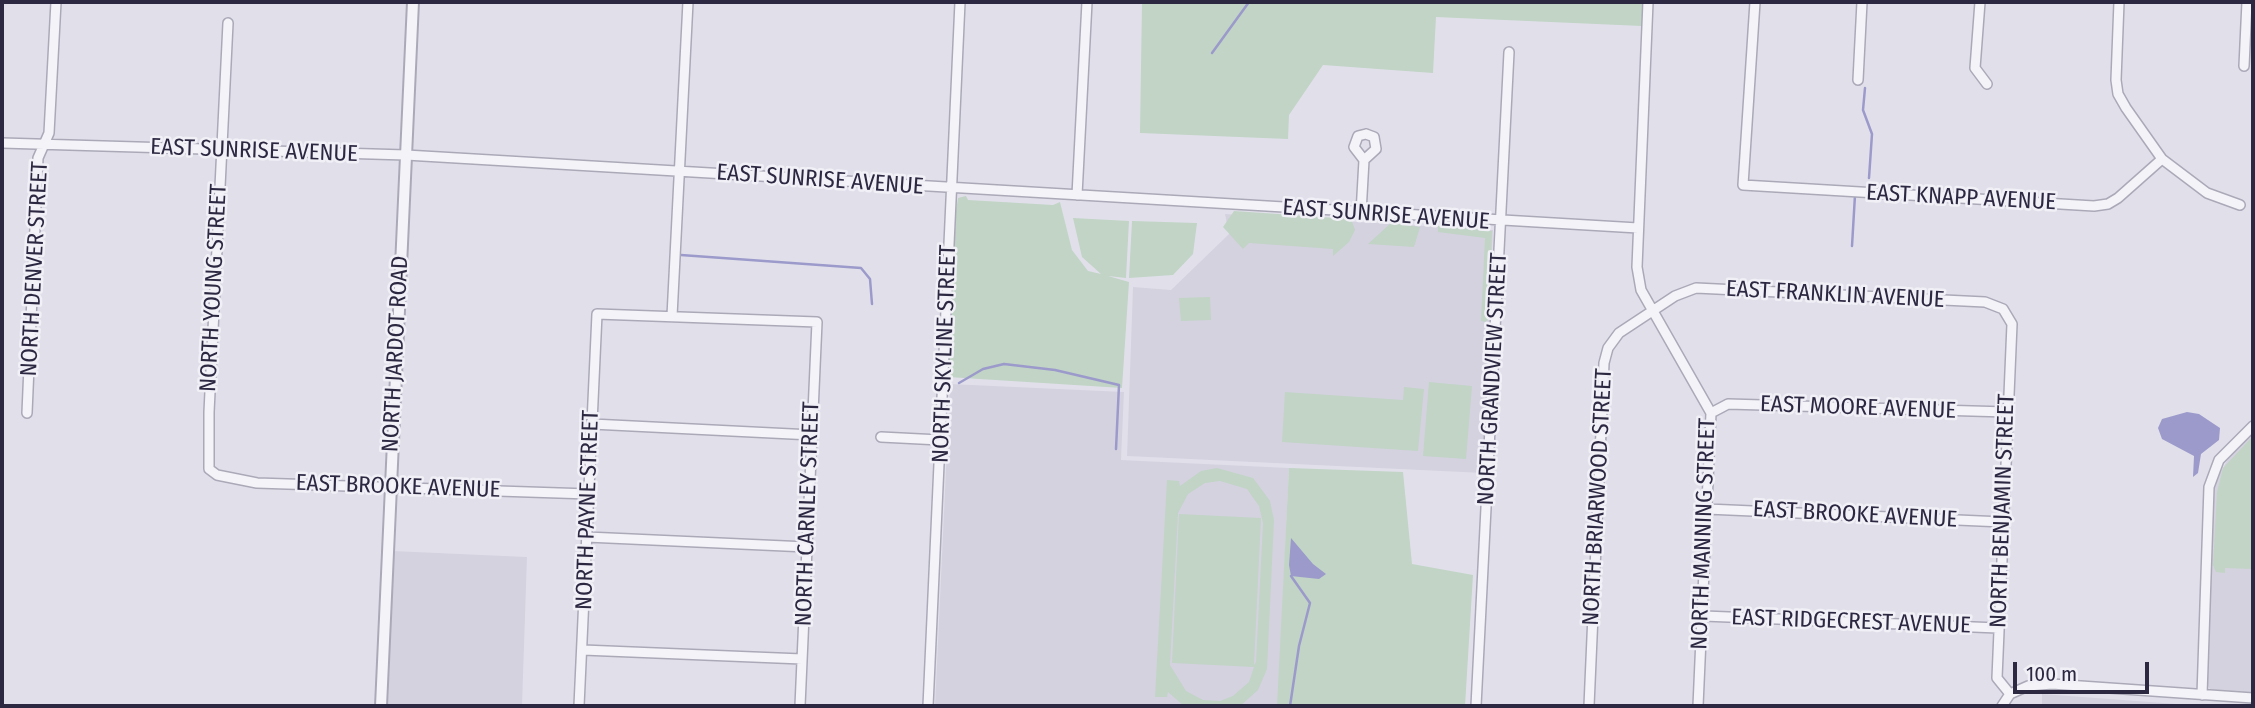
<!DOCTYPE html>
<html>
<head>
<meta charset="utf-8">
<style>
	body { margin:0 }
	#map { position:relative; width:2255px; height:708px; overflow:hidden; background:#e1e0ea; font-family:"Fira Sans Condensed",sans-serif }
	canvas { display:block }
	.frame { position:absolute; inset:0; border:4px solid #2c2842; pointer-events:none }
	.scale { position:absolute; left:2013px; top:662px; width:136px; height:32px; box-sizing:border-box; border:4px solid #2c2842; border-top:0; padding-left:9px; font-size:21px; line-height:24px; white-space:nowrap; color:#2c2842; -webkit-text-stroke:5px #f1f0f7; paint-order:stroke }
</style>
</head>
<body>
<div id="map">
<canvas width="2255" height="708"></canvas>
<div class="frame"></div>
<div class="scale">100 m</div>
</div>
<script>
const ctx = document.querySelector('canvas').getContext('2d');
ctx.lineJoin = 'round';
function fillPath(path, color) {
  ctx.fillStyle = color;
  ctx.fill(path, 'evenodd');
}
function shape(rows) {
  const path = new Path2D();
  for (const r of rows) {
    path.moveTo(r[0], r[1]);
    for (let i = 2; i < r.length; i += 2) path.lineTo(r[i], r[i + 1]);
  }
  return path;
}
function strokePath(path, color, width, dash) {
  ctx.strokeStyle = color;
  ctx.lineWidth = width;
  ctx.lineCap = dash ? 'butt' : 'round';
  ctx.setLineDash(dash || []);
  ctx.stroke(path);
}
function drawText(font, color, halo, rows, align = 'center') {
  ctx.font = font + ' "Fira Sans Condensed",sans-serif';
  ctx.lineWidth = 5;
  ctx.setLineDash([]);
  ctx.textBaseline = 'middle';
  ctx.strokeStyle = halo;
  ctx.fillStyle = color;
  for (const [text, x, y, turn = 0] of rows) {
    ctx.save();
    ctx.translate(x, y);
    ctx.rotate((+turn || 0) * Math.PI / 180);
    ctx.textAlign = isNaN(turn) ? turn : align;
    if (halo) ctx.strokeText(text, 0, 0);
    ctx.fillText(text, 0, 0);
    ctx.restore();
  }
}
fillPath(shape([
	[1225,214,1493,230,1483,473,1127,456,1133,287,1171,290,1229,234],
	[950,384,1124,392,1121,460,1289,468,1278,705,935,706],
	[2253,434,2253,694,2216,692,2209,688,2205,680,2214,484,2228,459],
	[393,551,527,557,522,706,388,706],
	[2042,694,2204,706,2042,706]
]), '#d4d2df');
fillPath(shape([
	[1142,2,1643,2,1642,26,1436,17,1433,73,1323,65,1289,115,1288,139,1140,133],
	[966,196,968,200,1053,205,1060,202,1072,250,1088,271,1101,274,1082,257,1073,218,1129,221,1126,278,1108,276,1129,282,1122,388,948,377,956,211,958,198],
	[1234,211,1351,219,1355,230,1349,242,1333,256,1333,249,1249,243,1243,249,1223,227],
	[1132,221,1197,223,1193,254,1173,275,1129,278],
	[1391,223,1420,227,1414,247,1368,244],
	[1438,226,1492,231,1489,319,1485,322,1481,321,1485,238,1438,232],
	[1210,297,1211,320,1181,321,1179,298],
	[1429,382,1472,386,1466,459,1423,456],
	[1404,387,1424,389,1418,451,1282,442,1285,392,1403,400],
	[2253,436,2253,569,2225,568,2225,573,2216,572,2213,565,2217,492,2223,468],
	[1217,468,1253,478,1270,501,1274,520,1267,669,1258,690,1240,706,1184,706,1168,692,1167,697,1155,697,1167,480,1179,481,1180,486,1201,471],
	[1220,481,1247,489,1259,506,1263,523,1256,662,1254,665,1261,518,1179,514,1172,663,1254,667,1249,682,1233,696,1220,701,1203,700,1186,691,1170,665,1178,513,1188,494,1205,483],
	[1289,468,1403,472,1412,564,1473,575,1465,706,1277,706]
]), '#c1d4c6');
fillPath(shape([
	[2187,412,2199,414,2220,428,2219,440,2201,454,2198,473,2193,477,2194,456,2162,439,2158,428,2162,419],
	[1291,538,1313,564,1326,574,1319,579,1291,576,1289,565]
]), '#9b9acb');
strokePath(shape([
	[1212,53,1249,2],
	[1865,88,1863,110,1872,134,1869,178],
	[1852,246,1855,195],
	[681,255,861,268,870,279,872,304],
	[959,383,983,369,1004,364,1055,370,1119,385,1116,449],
	[1290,706,1299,646,1310,603,1291,576]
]), '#9b9acb', 2.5);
const minor = shape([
	[1648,2,1637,267,1641,290,1711,413,1698,706],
	[1755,2,1743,185,2094,206,2108,204,2118,198,2162,159],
	[1980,2,1975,68,1987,84],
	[2119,2,2116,80,2118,94,2126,108,2162,159,2207,193,2240,205],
	[228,23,209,412,209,469,217,475,257,483,589,494],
	[2244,66,2247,2],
	[1858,80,1862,2],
	[1366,134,1374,137,1376,149,1364,160,1354,147,1358,136,1366,134],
	[2,143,406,155,1638,228],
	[1077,195,1087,2],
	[1361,213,1364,160],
	[672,316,688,2],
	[27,413,38,158,49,133,56,2],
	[1711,413,1728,404,2007,412],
	[592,424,812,435],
	[881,437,940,440],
	[1707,509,2003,522],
	[587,537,807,547],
	[1704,616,1998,628],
	[583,650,802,659],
	[2202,695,2209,487,2219,460,2253,426],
	[579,706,597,314,817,322,800,706],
	[928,706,960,2],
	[1476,706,1509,52],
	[1589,706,1604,363,1608,348,1619,333,1675,296,1696,288,1985,302,2003,309,2012,324,1997,678,2010,694],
	[2002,706,2010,694,2028,686,2052,684,2253,698]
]);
const tertiary = shape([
	[381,706,413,2]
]);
strokePath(minor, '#aba9b8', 12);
strokePath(tertiary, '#aba9b8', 14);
strokePath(minor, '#f4f3f8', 9);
strokePath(tertiary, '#f4f3f8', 10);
drawText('23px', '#2c2842', '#f1f0f7', [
	["EAST SUNRISE AVENUE",254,151,2],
	["EAST SUNRISE AVENUE",820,180,4],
	["EAST KNAPP AVENUE",1961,198,3],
	["EAST SUNRISE AVENUE",1386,215,4],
	["NORTH DENVER STREET",35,269,-87],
	["NORTH YOUNG STREET",214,288,-87],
	["EAST FRANKLIN AVENUE",1835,295,3],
	["NORTH JARDOT ROAD",396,354,-87],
	["NORTH SKYLINE STREET",945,354,-88],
	["NORTH GRANDVIEW STREET",1493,379,-87],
	["EAST MOORE AVENUE",1858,408,2],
	["EAST BROOKE AVENUE",398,487,2],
	["NORTH BRIARWOOD STREET",1598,497,-87],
	["NORTH PAYNE STREET",588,510,-88],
	["NORTH BENJAMIN STREET",2003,511,-88],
	["NORTH CARNLEY STREET",808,514,-88],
	["EAST BROOKE AVENUE",1855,515,3],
	["NORTH MANNING STREET",1704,534,-88],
	["EAST RIDGECREST AVENUE",1851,622,2]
]);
</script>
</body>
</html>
